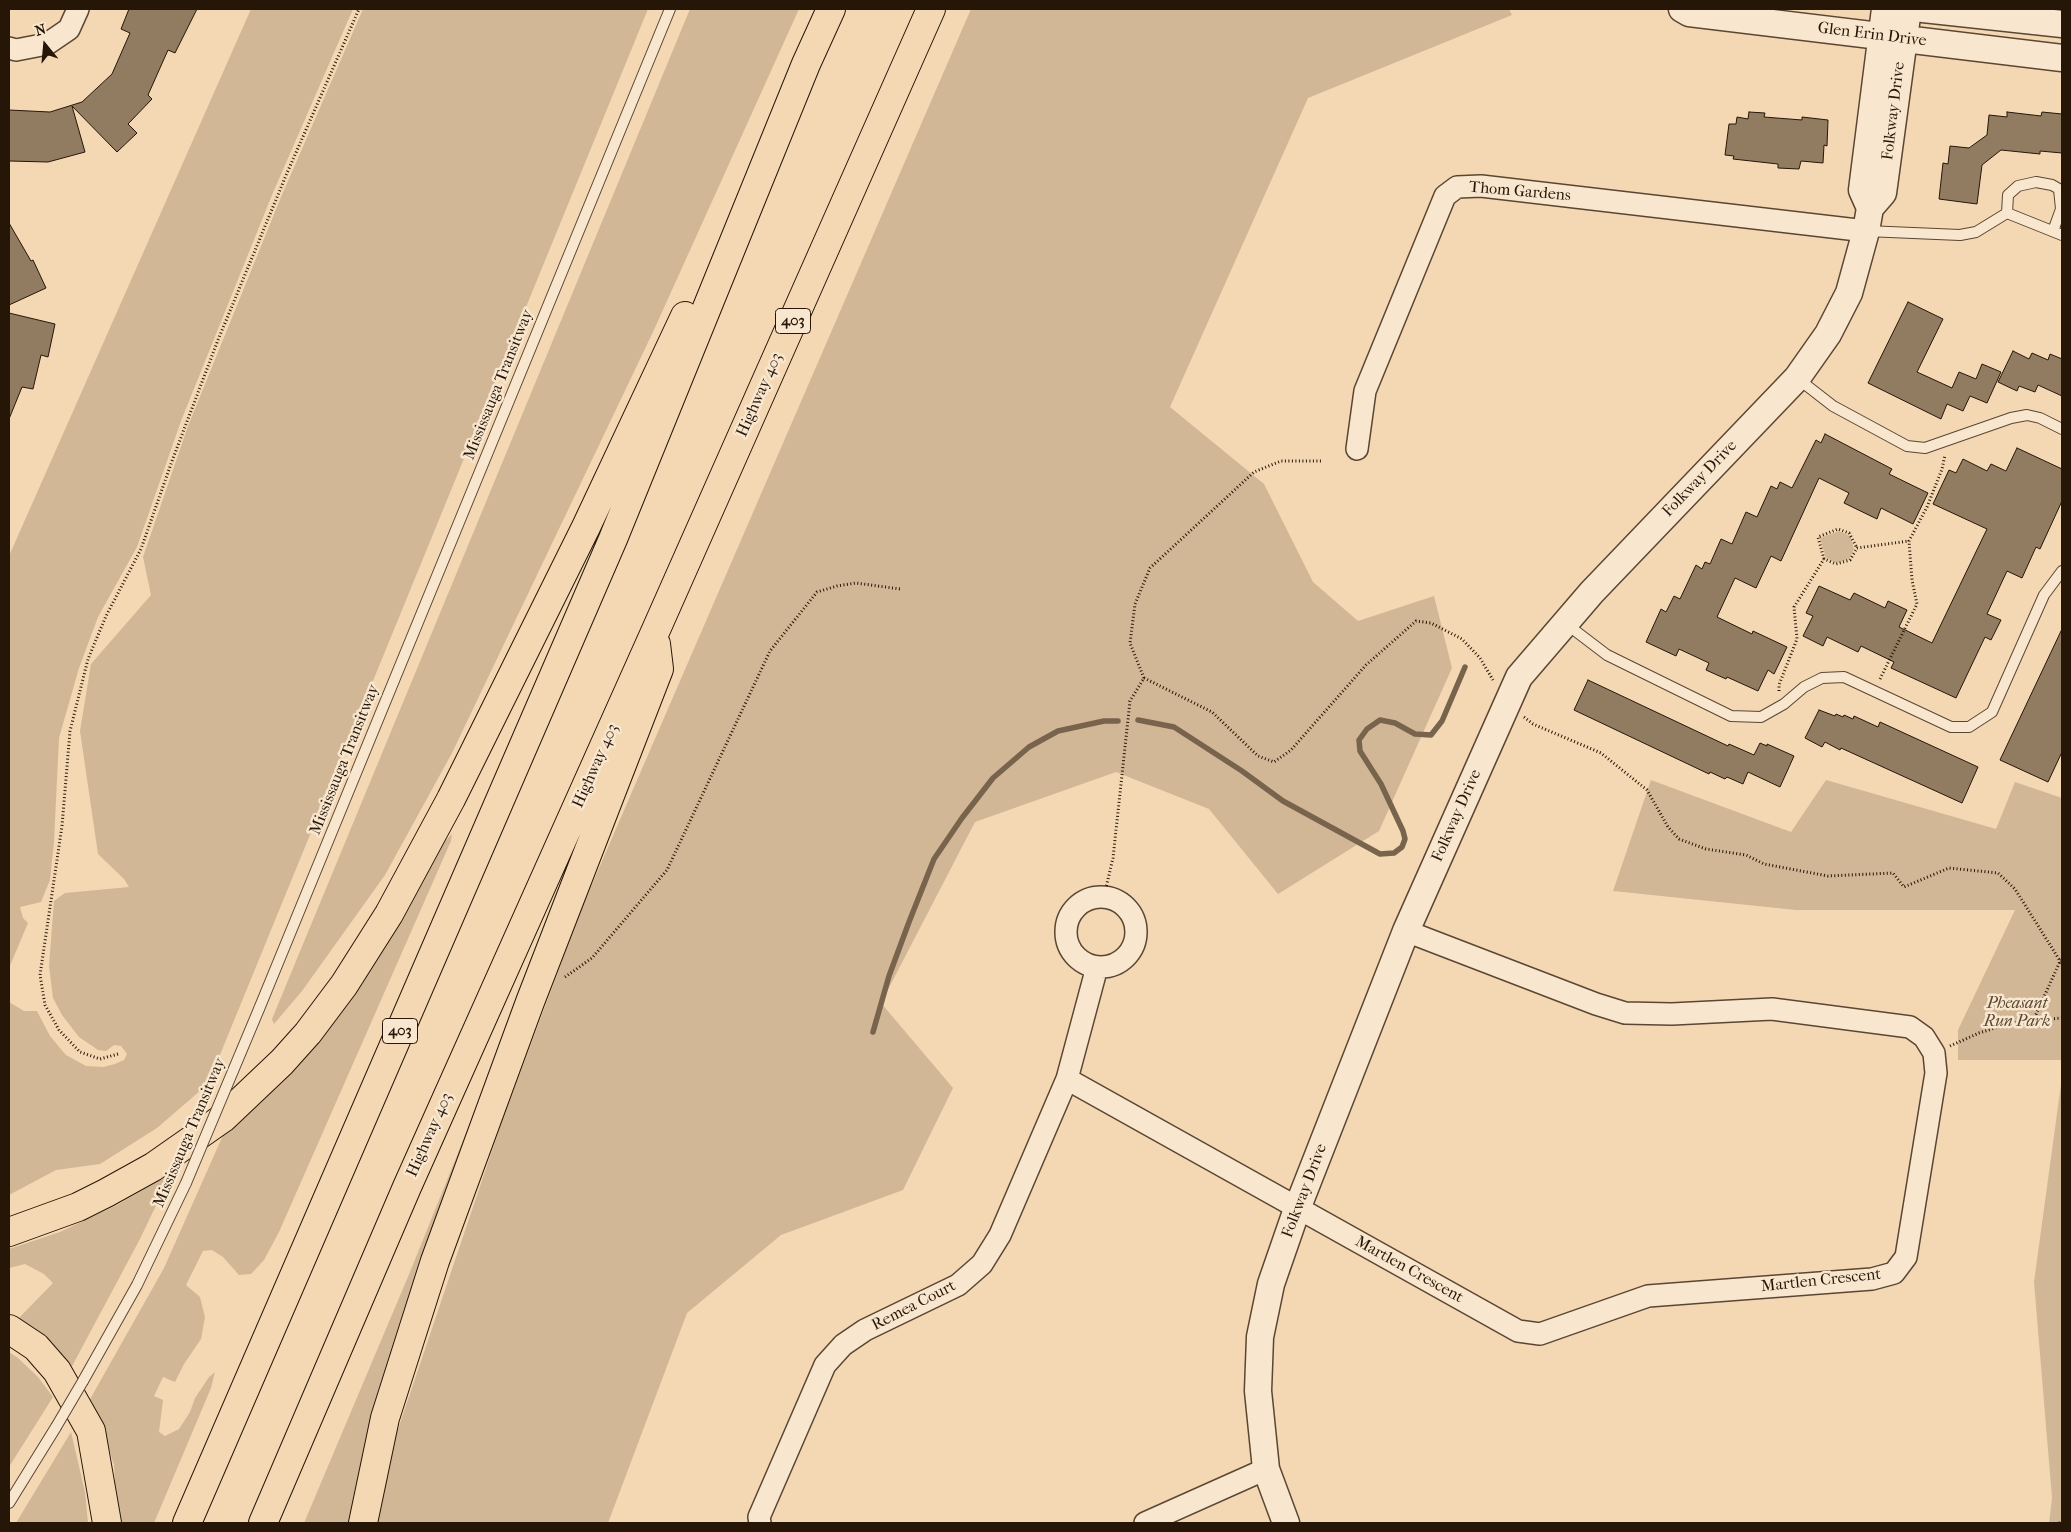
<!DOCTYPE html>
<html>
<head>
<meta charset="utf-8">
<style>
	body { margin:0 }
	#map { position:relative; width:2071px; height:1532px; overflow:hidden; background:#f4d8b3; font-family:"IM FELL French Canon",serif }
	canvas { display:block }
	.frame { position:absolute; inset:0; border:10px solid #261608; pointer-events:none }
	.north { position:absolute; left:20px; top:20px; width:50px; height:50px; -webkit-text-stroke:4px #f8e6ce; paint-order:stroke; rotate:343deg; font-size:14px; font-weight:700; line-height:20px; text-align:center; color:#261608 }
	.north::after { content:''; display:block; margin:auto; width:18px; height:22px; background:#261608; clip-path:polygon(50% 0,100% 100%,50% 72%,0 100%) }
</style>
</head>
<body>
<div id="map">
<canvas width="2071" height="1532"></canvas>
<div class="frame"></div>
<div class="north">N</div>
</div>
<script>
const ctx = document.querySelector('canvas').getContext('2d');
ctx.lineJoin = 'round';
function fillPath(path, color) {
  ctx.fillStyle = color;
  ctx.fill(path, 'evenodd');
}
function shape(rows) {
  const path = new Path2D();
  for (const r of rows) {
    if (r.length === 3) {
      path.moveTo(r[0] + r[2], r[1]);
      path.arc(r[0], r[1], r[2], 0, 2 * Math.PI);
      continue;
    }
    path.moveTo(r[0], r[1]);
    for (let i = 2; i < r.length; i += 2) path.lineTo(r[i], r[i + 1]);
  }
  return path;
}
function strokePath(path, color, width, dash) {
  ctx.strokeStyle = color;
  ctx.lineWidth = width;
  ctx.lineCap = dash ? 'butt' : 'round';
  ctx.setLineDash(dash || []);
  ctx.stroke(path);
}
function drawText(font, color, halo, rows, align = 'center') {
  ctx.font = font + ' "IM FELL French Canon",serif';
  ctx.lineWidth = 5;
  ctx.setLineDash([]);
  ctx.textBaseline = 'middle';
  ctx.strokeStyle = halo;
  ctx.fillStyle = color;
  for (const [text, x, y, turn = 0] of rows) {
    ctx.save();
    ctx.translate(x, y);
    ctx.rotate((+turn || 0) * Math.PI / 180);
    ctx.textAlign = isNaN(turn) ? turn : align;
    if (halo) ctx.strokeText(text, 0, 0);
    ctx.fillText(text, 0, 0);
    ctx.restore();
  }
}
fillPath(shape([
	[251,9,353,9,272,195,181,421,137,547,98,617,79,668,59,738,54,842,50,880,41,902,20,907,23,918,28,923,9,968,9,556],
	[363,9,648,9,208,1084,157,1128,100,1164,56,1170,9,1195,9,1002,24,1011,37,1011,50,1036,66,1055,86,1066,103,1067,115,1064,124,1060,127,1054,121,1046,114,1045,106,1051,98,1050,79,1037,62,1015,53,998,49,966,54,901,65,893,129,887,124,879,98,854,80,731,91,664,151,595,143,557,188,426,281,197],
	[690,9,799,9,653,332,452,753,385,875,302,991,274,1024,272,1019],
	[971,9,1509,9,1512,15,1308,98,1170,407,1264,484,1313,582,1358,621,1434,596,1452,668,1379,831,1278,894,1209,809,1116,772,975,822,881,1003,953,1088,903,1190,781,1235,687,1313,608,1523,377,1523,393,1444,500,1127,583,905],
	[1839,531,1850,536,1854,549,1849,559,1837,563,1826,558,1820,538],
	[1651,780,1791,832,1826,780,1996,829,2015,782,2062,798,2062,1060,1958,1060,1958,1030,2015,910,1796,910,1613,891],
	[452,834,451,841,279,1232,264,1260,251,1274,239,1275,223,1257,212,1250,203,1251,186,1285,200,1297,205,1317,201,1339,184,1364,175,1382,163,1377,154,1396,163,1400,159,1432,165,1436,179,1429,190,1412,195,1398,209,1377,215,1372,211,1388,154,1523,117,1523,114,1465,101,1424,89,1401,164,1268,224,1133,269,1094,310,1051,342,1011,382,951,445,841],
	[2062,1077,2062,1523,2049,1523,2052,1498,2034,1282],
	[474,1113,479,1116,352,1523,304,1523,410,1272],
	[171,1174,140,1239,70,1370,17,1320,53,1283,44,1274,25,1264,9,1268,9,1249,60,1232,117,1205],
	[9,1352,18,1358,38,1377,53,1397,9,1467],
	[71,1432,85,1492,88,1523,16,1523]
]), '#d1b796');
strokePath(shape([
	[1138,720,1174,727,1242,771,1283,801,1380,854,1394,853,1402,847,1405,839,1403,831,1381,784,1360,751,1359,740,1367,729,1380,720,1395,723,1415,734,1431,735,1442,721,1465,667],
	[873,1032,889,976,909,922,934,859,962,818,993,778,1029,747,1058,731,1104,721,1118,721]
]), '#78634c', 5.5);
const building = shape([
	[129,9,197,9,175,53,168,50,148,95,152,99,128,124,137,133,117,152,72,106,85,152,48,162,9,161,9,110,50,112,82,102,112,74,130,33,121,29,129,9],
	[1749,112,1765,113,1764,117,1802,120,1802,117,1828,120,1827,146,1824,145,1823,163,1801,161,1799,169,1778,168,1778,164,1733,159,1734,156,1725,155,1729,124,1736,124,1737,117,1748,119,1749,112],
	[2007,112,2041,116,2042,112,2062,114,2062,153,2040,151,2040,154,2001,150,1982,165,1977,204,1939,199,1943,163,1948,164,1950,146,1969,148,1987,135,1989,115,2007,117,2007,112],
	[9,223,31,261,33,260,46,288,9,305,9,223],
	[1908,302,1943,319,1917,372,1952,388,1959,372,1976,379,1982,364,2001,372,1987,403,1970,396,1963,411,1947,404,1941,419,1868,383,1908,302],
	[9,313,55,324,48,357,41,355,33,389,22,387,9,419,9,313],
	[2013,351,2029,359,2032,353,2048,360,2050,354,2062,359,2062,396,2038,385,2035,392,2019,386,2017,391,1998,382,2013,351],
	[1825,434,1892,469,1889,474,1928,493,1913,524,1881,508,1877,519,1844,503,1849,493,1819,478,1781,561,1771,556,1756,588,1735,578,1717,617,1752,634,1753,631,1787,647,1774,674,1768,670,1758,691,1727,677,1726,679,1706,670,1709,663,1679,649,1676,656,1646,642,1661,609,1666,612,1674,596,1680,599,1696,565,1702,569,1705,562,1710,564,1721,539,1732,544,1746,512,1757,517,1771,486,1777,489,1780,482,1792,488,1816,440,1821,443,1825,434],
	[2017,448,2062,469,2062,501,2040,549,2036,547,2022,578,2007,571,1987,614,2001,620,1991,640,1985,637,1956,698,1891,668,1894,662,1861,646,1858,652,1827,637,1823,646,1803,636,1813,616,1806,613,1819,586,1850,600,1854,593,1885,608,1888,601,1907,610,1899,627,1932,643,1987,529,1933,504,1949,470,1956,473,1963,459,1987,471,1991,464,2006,471,2017,448],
	[2062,629,2062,752,2048,782,2000,760,2062,629],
	[1588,680,1728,746,1729,744,1754,755,1760,743,1767,746,1767,744,1794,756,1780,787,1748,772,1743,784,1727,777,1725,779,1710,772,1709,774,1574,710,1588,680],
	[1819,710,1835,716,1836,714,1843,717,1844,715,1853,719,1854,716,1878,727,1880,722,1978,767,1962,803,1841,748,1840,750,1825,742,1822,747,1805,738,1819,710]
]);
fillPath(building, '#917b61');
strokePath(building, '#261608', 1);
const service = shape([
	[2007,213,2008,195,2018,186,2036,182,2052,185,2059,189,2061,209,2053,231],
	[2007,213,2062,235],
	[1866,231,1960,235,1976,232,2007,213],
	[1797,378,1833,406,1907,446,1925,448,2011,418,2027,415,2040,418,2062,429],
	[1565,623,1607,655,1731,716,1761,717,1784,704,1804,687,1822,678,1844,677,1951,727,1969,727,1992,712,2044,595,2062,571],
	[259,1009,670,9],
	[83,1381,137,1285,186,1183],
	[9,1503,56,1427]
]);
const minor = shape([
	[9,48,16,50,47,44,69,29,78,9],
	[1357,449,1365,391,1445,196,1457,187,1481,186,1866,231],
	[1101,932,35],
	[1067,1079,1518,1331,1540,1334,1648,1296,1872,1279,1894,1273,1906,1257,1936,1073,1934,1053,1924,1037,1910,1027,1772,1009,1672,1014,1625,1013,1596,1004,1406,931],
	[760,1523,759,1517,825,1365,843,1345,865,1330,958,1285,982,1264,1000,1235,1067,1079,1097,967],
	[1145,1523,1266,1469]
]);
const tertiary = shape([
	[1682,9,1689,13,2062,58],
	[1923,9,2062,24],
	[1870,208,1883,193,1908,9],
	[1286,1523,1266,1469,1258,1391,1260,1337,1271,1284,1297,1209,1406,931,1519,677,1592,592,1797,378,1828,334,1849,293,1866,231,1870,208,1862,190,1885,9]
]);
const motorway = shape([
	[9,1232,78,1207,106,1193,153,1167,223,1118,282,1062,308,1033,344,985,389,914,451,799,586,527,685,316],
	[9,1329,36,1347,57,1371,91,1431,107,1523],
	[187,1523,613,539,806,64,831,9],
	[263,1523,407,1187,655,632,931,9],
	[363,1523,385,1418,435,1261,530,1002,659,669,656,644]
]);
strokePath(service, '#5a4633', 12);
strokePath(minor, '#5a4633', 24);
strokePath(tertiary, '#5a4633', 29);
strokePath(motorway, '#261608', 30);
strokePath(shape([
	[1824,559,1818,537,1838,529,1849,533,1857,548],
	[1144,678,1212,712,1258,756,1274,762,1291,750,1366,665,1416,621,1431,623,1462,639,1480,658,1493,680],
	[1880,679,1917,604,1912,580,1909,541,1927,507,1942,469,1945,455],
	[1779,691,1779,685,1797,639,1794,607,1824,559,1836,564,1850,560,1857,548,1909,541],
	[1524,717,1533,724,1601,753,1647,790,1668,827,1679,839,1706,849,1746,855,1764,864,1828,876,1893,873,1904,887,1949,868,1998,873,2015,889,2062,964],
	[1104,896,1113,858,1130,701,1144,678,1130,643,1135,604,1150,568,1254,472,1281,461,1323,461],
	[565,977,592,958,667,870,770,651,817,592,837,586,856,583,900,589],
	[2033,1021,2062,957],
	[1950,1046,1979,1033,2011,1023,2062,1018],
	[118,1054,100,1059,80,1052,59,1030,45,1005,40,975,62,826,70,731,88,659,106,616,141,549,172,461,218,340,287,173,359,9],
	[2059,1523,2062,1522]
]), '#261608', 3, [1, 2.5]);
strokePath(service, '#f8e6ce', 10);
strokePath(minor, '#f8e6ce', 21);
strokePath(tertiary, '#f8e6ce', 26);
strokePath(motorway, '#f4d8b3', 28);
const serviceBridge = shape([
	[186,1183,259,1009],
	[56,1427,83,1381]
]);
strokePath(serviceBridge, '#5a4633', 12, []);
strokePath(serviceBridge, '#f8e6ce', 10);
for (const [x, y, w] of [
	[793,321,35],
	[400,1031,35]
]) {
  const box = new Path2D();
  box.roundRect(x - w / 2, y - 12.5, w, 25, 4);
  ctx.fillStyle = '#f8e6ce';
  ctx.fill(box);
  strokePath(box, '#261608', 1);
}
drawText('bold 15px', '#261608', null, [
	["403",793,321],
	["403",400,1031]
]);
drawText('16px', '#261608', '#f8e6ce', [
	["Glen Erin Drive",1872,35,7],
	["Folkway Drive",1894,111,-83],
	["Thom Gardens",1520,192,5],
	["Mississauga Transitway",499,385,-68],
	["Highway 403",760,395,-66],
	["Folkway Drive",1700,479,-46],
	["Mississauga Transitway",345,760,-68],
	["Highway 403",596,766,-66],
	["Folkway Drive",1457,816,-66],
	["Mississauga Transitway",190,1133,-67],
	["Highway 403",430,1135,-66],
	["Folkway Drive",1305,1191,-69],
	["Martlen Crescent",1409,1270,29],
	["Martlen Crescent",1821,1281,-6],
	["Remea Court",914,1306,-27]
]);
drawText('italic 16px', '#594633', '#f8e6ce', [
	["Pheasant",2017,1004],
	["Run Park",2017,1022]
]);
</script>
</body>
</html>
